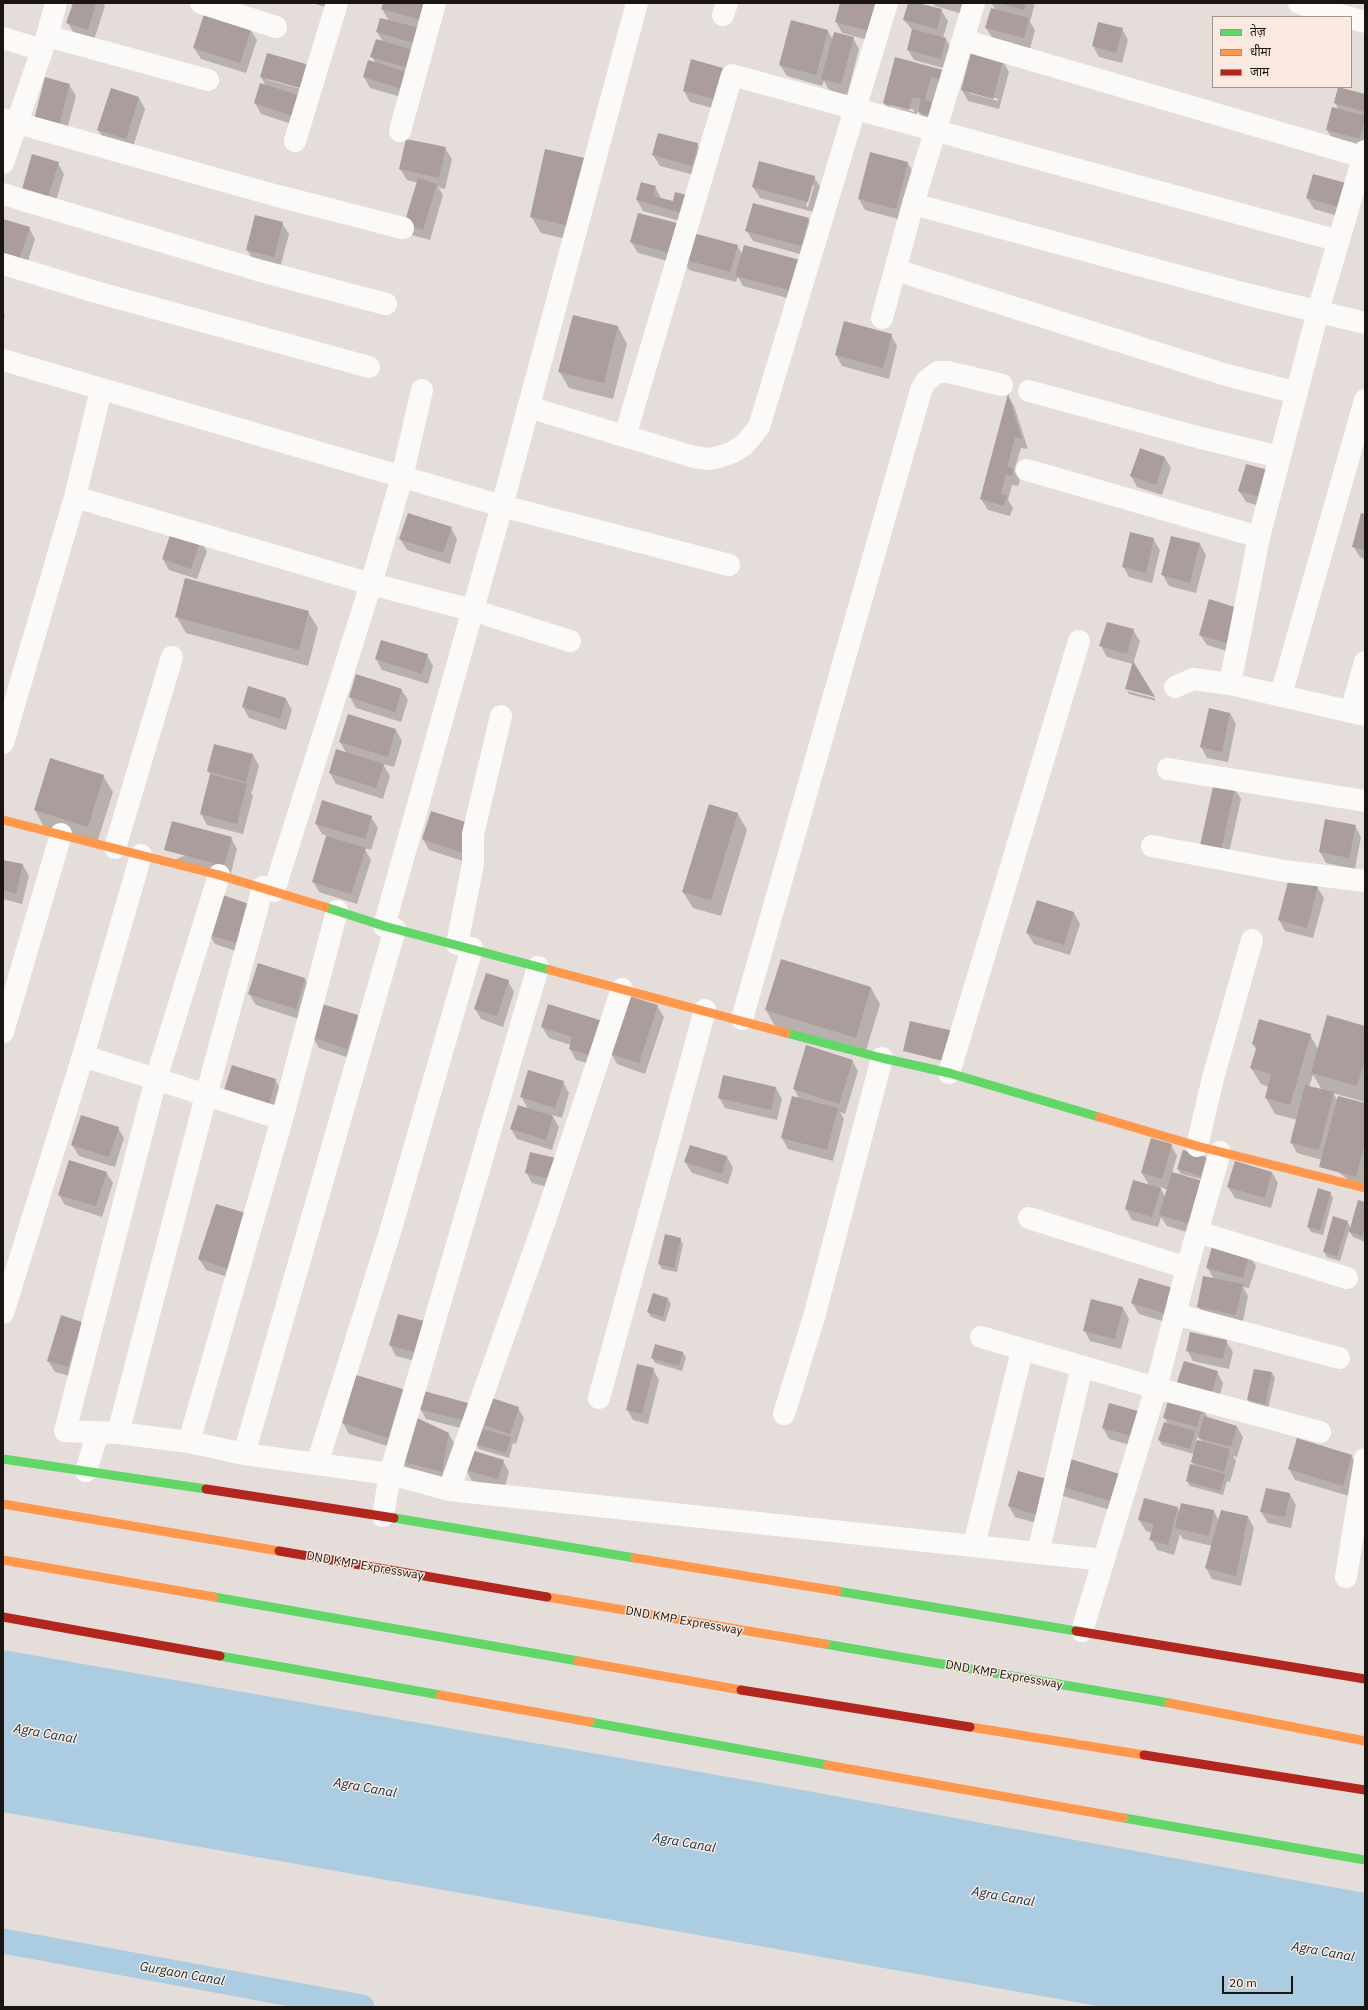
<!DOCTYPE html>
<html>
<head>
<meta charset="utf-8">
<style>
	body { margin:0 }
	#map { position:relative; width:1368px; height:2010px; overflow:hidden; background:#e5ddd9; font-family:"IBM Plex Sans","Noto Sans Devanagari",sans-serif }
	canvas { display:block }
	.frame { position:absolute; inset:0; border:4px solid #1b1512; pointer-events:none }
	.legend { position:absolute; left:1212px; top:16px; width:140px; height:72px; box-sizing:border-box; background:#f9e9e0; border:1px solid #a0948e; margin:0; padding:5px 7px; list-style:none; font-size:12px; color:#1b1512 }
	.legend li { display:flex; align-items:center; gap:8px; height:20px }
	.legend b { width:20px; border:1px solid #a0948e }
	.scale { position:absolute; left:1222px; top:1976px; width:71px; height:18px; box-sizing:border-box; border:2px solid #1b1512; border-top:0; padding-left:5px; font-size:12px; line-height:14px; white-space:nowrap; color:#1b1512; -webkit-text-stroke:3px #f9e9e0; paint-order:stroke }
</style>
</head>
<body>
<div id="map">
<canvas width="1368" height="2010"></canvas>
<div class="frame"></div>
<ul class="legend">
<li><b style="height:5px;background:#63d668"></b>तेज़</li>
<li><b style="height:5px;background:#ff974d"></b>धीमा</li>
<li><b style="height:5px;background:#b3261e"></b>जाम</li>
</ul>
<div class="scale">20 m</div>
</div>
<script>
const ctx = document.querySelector('canvas').getContext('2d');
ctx.lineJoin = 'round';
function fillPath(path, color) {
  ctx.fillStyle = color;
  ctx.fill(path, 'evenodd');
}
function shape(rows) {
  const path = new Path2D();
  for (const r of rows) {
    path.moveTo(r[0], r[1]);
    for (let i = 2; i < r.length; i += 2) path.lineTo(r[i], r[i + 1]);
  }
  return path;
}
function strokePath(path, color, width, dash) {
  ctx.strokeStyle = color;
  ctx.lineWidth = width;
  ctx.lineCap = dash ? 'butt' : 'round';
  ctx.setLineDash(dash || []);
  ctx.stroke(path);
}
function drawText(font, color, halo, rows, align = 'center') {
  ctx.font = font + ' "IBM Plex Sans",sans-serif';
  ctx.lineWidth = 3;
  ctx.setLineDash([]);
  ctx.textBaseline = 'middle';
  ctx.strokeStyle = halo;
  ctx.fillStyle = color;
  for (const [text, x, y, turn = 0] of rows) {
    ctx.save();
    ctx.translate(x, y);
    ctx.rotate((+turn || 0) * Math.PI / 180);
    ctx.textAlign = isNaN(turn) ? turn : align;
    if (halo) ctx.strokeText(text, 0, 0);
    ctx.fillText(text, 0, 0);
    ctx.restore();
  }
}
fillPath(shape([
	[3,1650,780,1786,1365,1893,1365,2007,1104,2007,3,1812]
]), '#abcce1');
fillPath(shape([
	[74,3,103,3,105,6,94,40,74,34,68,23],
	[312,3,331,3,329,8],
	[384,3,418,3,426,5,408,99,370,88,364,77,375,63,372,56,383,42,377,32,389,21,382,9],
	[841,3,884,8,875,42,842,33,836,22],
	[909,3,941,10,948,21,943,38,946,39,952,50,947,69,914,60,908,50,913,31,904,20],
	[933,3,973,3,970,16,935,6],
	[991,3,1035,3,1030,22,1035,30,1030,49,993,39,986,28,996,10],
	[250,29,257,40,246,73,201,59,194,48],
	[1122,29,1128,40,1122,63,1099,57,1093,46],
	[828,31,833,40,853,38,859,49,847,95,829,90,824,81,822,86,787,76,780,65],
	[896,59,942,71,940,114,925,123,918,110,915,120,890,114,884,103],
	[891,104,914,110,914,112,891,106],
	[1003,61,1009,72,999,109,968,101,962,90],
	[969,91,998,99,998,101,969,93],
	[306,64,312,75,298,126,261,114,255,103,266,86,261,77],
	[268,78,305,88,305,90,268,80],
	[722,68,729,79,720,110,690,102,684,91],
	[69,85,76,96,65,137,42,130],
	[1365,95,1365,149,1333,140,1327,130,1339,110,1335,103],
	[139,98,145,109,132,150,105,141,98,130],
	[697,144,703,155,698,176,660,166,653,155],
	[445,148,452,159,445,189,438,187,443,195,430,240,412,235,405,224,418,183,407,180,400,169],
	[546,150,583,243,541,233,531,216],
	[58,163,64,174,54,207,29,199],
	[908,163,914,174,902,220,865,210,859,199],
	[814,177,821,188,814,212,760,198,753,187],
	[812,185,814,185,808,207,806,206],
	[655,187,661,198,674,202,688,223,643,211,637,200],
	[1351,195,1345,218,1314,209,1307,198],
	[808,219,815,230,807,256,753,241,746,230],
	[3,221,29,228,35,239,24,273],
	[282,223,289,234,280,268,254,261,247,250],
	[683,235,675,263,638,253,631,242],
	[737,245,742,254,799,261,798,301,743,286,738,277,736,282,689,270,683,259],
	[3,312,5,316,3,323],
	[618,327,627,344,613,399,569,388,559,371],
	[891,335,897,346,889,379,842,366,836,355],
	[1009,397,1014,406,1028,449,1021,448,1014,471,1020,481,1018,486,1012,485,1008,500,1013,508,1010,516,988,510,981,499],
	[1165,458,1171,468,1162,495,1137,487,1131,476],
	[1247,465,1274,510,1246,502,1239,491],
	[1365,515,1365,559,1360,557,1353,546],
	[451,528,457,539,450,564,407,550,400,539],
	[1153,539,1160,550,1152,583,1129,577,1123,566],
	[200,540,207,551,197,579,169,570,163,559],
	[1200,544,1206,555,1196,593,1169,586,1163,575],
	[1210,601,1237,654,1207,645,1200,635],
	[308,612,318,628,308,666,186,633,176,616],
	[1133,630,1140,641,1133,664,1107,657,1101,646],
	[427,655,433,666,428,684,382,670,376,659],
	[249,688,286,699,292,710,286,730,249,718,243,707],
	[401,689,408,700,401,722,356,708,350,697],
	[1127,691,1154,698,1156,701,1129,694],
	[1230,713,1236,724,1228,762,1207,758,1201,747],
	[396,730,402,741,394,767,383,764,390,776,383,799,336,784,330,773,347,754,340,742],
	[253,755,259,766,252,792,250,791,253,796,243,834,207,825,201,814,211,776,208,771],
	[103,776,113,792,97,843,44,827,35,810],
	[1234,788,1241,799,1226,866,1206,861],
	[738,814,747,830,721,916,693,908,683,892],
	[371,817,378,828,371,850,364,848,371,860,357,904,319,892,313,881,327,836,322,834,316,824],
	[1326,820,1355,826,1361,837,1355,869,1326,863,1320,852],
	[471,825,469,863,429,850,423,839],
	[231,838,237,849,230,877,171,861],
	[3,861,23,865,29,876,22,904,3,899],
	[1317,887,1324,898,1313,938,1285,931,1279,920],
	[220,896,245,954,215,944,208,933],
	[1037,901,1074,913,1080,924,1070,955,1034,944,1027,933],
	[782,960,871,988,880,1004,865,1054,775,1026,766,1010],
	[305,979,311,990,302,1020,256,1005,249,994],
	[508,981,514,992,503,1027,481,1019,475,1009],
	[549,1005,601,1067,576,1060,570,1049,571,1045,549,1038,542,1027],
	[657,1006,664,1017,645,1074,617,1064,611,1053],
	[357,1016,364,1027,353,1059,319,1048,313,1037],
	[1365,1027,1365,1102,1333,1093,1338,1101,1365,1104,1365,1192,1322,1160,1297,1153,1291,1142,1297,1120,1275,1114,1266,1098,1269,1087,1261,1084,1251,1068,1256,1050,1253,1044,1310,1035,1318,1049],
	[1313,1075,1315,1078,1322,1090,1309,1087],
	[852,1060,858,1071,845,1114,840,1112,844,1119,833,1161,788,1149,782,1138,799,1098,794,1089],
	[724,1076,776,1088,782,1099,777,1120,725,1108,719,1097],
	[275,1080,282,1091,275,1115,231,1101],
	[563,1082,569,1093,562,1118,552,1115,559,1127,552,1150,517,1139,511,1129,528,1109,521,1096],
	[118,1128,124,1138,115,1167,79,1156,72,1145],
	[1171,1145,1177,1156,1172,1173,1200,1236,1167,1226,1161,1217,1158,1227,1132,1220,1126,1209,1149,1185,1142,1173],
	[1160,1187,1168,1190,1166,1198],
	[690,1146,727,1157,733,1168,728,1184,692,1173,685,1162],
	[1206,1158,1209,1163,1204,1180,1181,1174,1178,1169],
	[565,1171,560,1190,532,1183,526,1172],
	[106,1172,113,1183,102,1217,65,1205,59,1195],
	[1272,1172,1278,1183,1271,1208,1235,1198,1228,1187],
	[1330,1193,1333,1198,1323,1235,1311,1232,1308,1227],
	[1365,1203,1365,1242,1353,1237,1349,1231,1340,1261,1327,1257,1324,1252,1347,1221,1351,1228],
	[217,1205,234,1279,206,1270,199,1259],
	[680,1239,683,1244,677,1272,662,1269,659,1264],
	[1249,1255,1256,1266,1249,1288,1243,1287,1248,1296,1242,1326,1204,1317,1198,1306,1214,1279,1207,1267],
	[1139,1279,1172,1324,1139,1314,1132,1303],
	[668,1299,671,1304,665,1322,651,1317,648,1312],
	[1123,1308,1129,1319,1121,1349,1090,1341,1084,1330],
	[398,1315,426,1364,396,1356,390,1345],
	[81,1323,74,1377,55,1372,48,1361],
	[1226,1341,1233,1352,1229,1369,1193,1361,1187,1350],
	[683,1352,686,1358,682,1371,655,1363,652,1358],
	[653,1369,659,1380,648,1424,633,1420,627,1409],
	[1217,1372,1223,1383,1218,1403,1185,1393,1178,1382],
	[1272,1373,1275,1378,1268,1409,1251,1405,1248,1400],
	[403,1390,409,1401,394,1448,349,1434,343,1423],
	[467,1404,473,1415,468,1430,426,1419,420,1408],
	[1109,1404,1137,1447,1109,1439,1103,1428],
	[518,1408,524,1418,516,1444,513,1443,509,1458,479,1449,476,1444,478,1423],
	[1202,1408,1208,1418,1237,1427,1243,1437,1237,1457,1233,1456,1236,1461,1230,1482,1227,1481,1223,1495,1190,1486,1187,1481,1194,1466,1192,1462,1194,1454,1162,1445,1159,1440,1168,1424,1164,1417],
	[1198,1435,1202,1442,1196,1441],
	[449,1434,455,1445,448,1482,407,1471,401,1460],
	[1297,1440,1351,1455,1357,1466,1349,1496,1295,1480,1289,1469],
	[1064,1459,1124,1514,1063,1496],
	[503,1461,509,1472,504,1490,472,1481,466,1470],
	[1019,1472,1043,1525,1015,1517,1009,1506],
	[1266,1489,1290,1494,1296,1505,1291,1528,1268,1523,1261,1512],
	[1177,1508,1180,1512,1214,1511,1219,1521,1248,1517,1254,1528,1241,1586,1212,1579,1206,1568,1212,1546,1183,1539,1180,1534,1174,1555,1157,1550,1151,1539,1152,1533,1146,1531,1139,1520]
]), '#0003');
strokePath(shape([
	[3,1941,362,2007]
]), '#abcce1', 25);
fillPath(shape([
	[73,3,96,3,88,30,66,23],
	[383,3,422,3,426,4,422,20,381,9],
	[840,3,876,3,869,31,835,22],
	[908,3,918,3,942,9,937,29,903,20],
	[999,3,1026,3,1024,10],
	[991,8,1029,18,1024,38,985,28],
	[204,14,251,29,240,63,193,48],
	[380,18,421,28,417,44,376,32],
	[791,20,828,30,816,75,779,65],
	[1098,22,1123,28,1116,53,1092,46],
	[912,29,946,38,941,59,907,50],
	[834,32,854,37,841,84,821,79],
	[376,39,413,50,408,68,370,57],
	[971,52,1003,61,993,99,961,90],
	[267,53,306,64,300,88,260,77],
	[895,57,943,70,941,80,931,77,925,100,934,103,931,116,918,112,921,99,913,97,909,110,883,103],
	[691,59,723,68,714,99,683,91],
	[368,60,407,72,402,89,363,77],
	[45,77,70,84,59,126,34,120],
	[260,83,298,95,292,116,254,103],
	[1338,87,1365,94,1365,112,1334,103],
	[111,88,139,97,126,139,97,130],
	[1332,107,1365,116,1360,139,1326,130],
	[658,133,698,143,692,166,652,155],
	[406,139,446,147,439,178,399,169],
	[545,149,589,159,574,227,530,217],
	[870,152,908,162,896,209,858,199],
	[32,154,59,162,48,197,22,189],
	[759,161,815,176,808,202,752,187],
	[1313,174,1346,183,1339,207,1306,198],
	[418,178,437,184,423,230,404,224],
	[641,182,656,186,653,196,673,201,675,192,687,195,682,213,636,200],
	[753,203,809,218,801,246,745,231],
	[638,213,677,223,669,253,630,242],
	[255,215,283,222,274,257,246,250],
	[3,219,30,227,18,263,3,258],
	[689,232,738,245,730,272,682,259],
	[744,245,800,260,792,291,735,276],
	[573,315,618,326,604,383,558,372],
	[844,321,892,334,883,368,835,355],
	[1008,394,1022,439,1015,437,1007,467,1014,469,1012,476,1006,474,1001,494,1007,496,1004,506,980,499],
	[1140,448,1165,457,1156,485,1130,476],
	[1246,464,1276,472,1268,499,1238,491],
	[408,513,452,527,443,553,399,539],
	[1361,513,1365,514,1365,550,1352,547],
	[172,529,201,539,191,569,162,559],
	[1130,532,1154,538,1146,573,1122,567],
	[1171,536,1200,543,1190,583,1161,575],
	[185,578,309,611,299,650,175,617],
	[1209,599,1241,609,1231,644,1199,635],
	[1107,622,1134,629,1127,654,1099,646],
	[381,640,428,654,422,674,375,659],
	[1133,661,1155,697,1125,689],
	[356,674,402,689,395,712,349,697],
	[248,686,286,698,280,719,242,707],
	[1209,708,1230,713,1222,752,1200,747],
	[348,714,396,729,388,757,339,742],
	[214,744,253,754,246,782,207,771],
	[336,749,384,764,376,788,329,773],
	[50,758,104,775,88,827,34,810],
	[210,774,247,784,237,824,200,814],
	[1214,782,1235,787,1220,855,1199,850],
	[322,800,372,816,365,839,315,824],
	[709,804,738,813,711,900,682,892],
	[431,811,472,824,463,853,422,839],
	[1325,819,1356,825,1349,858,1319,852],
	[172,821,232,837,224,866,164,850],
	[326,836,366,848,351,894,312,882],
	[3,860,23,864,16,894,3,890],
	[1289,878,1318,886,1307,928,1278,920],
	[220,894,252,905,239,944,207,934],
	[1037,900,1074,912,1064,945,1026,933],
	[781,959,871,987,856,1038,765,1010],
	[258,963,305,978,296,1009,248,994],
	[486,973,509,980,497,1016,474,1009],
	[629,996,658,1005,639,1063,610,1054],
	[322,1004,358,1015,347,1049,311,1037],
	[548,1004,606,1022,595,1057,569,1049,572,1037,541,1027],
	[1327,1015,1365,1026,1365,1059,1357,1086,1311,1073],
	[1259,1019,1311,1034,1290,1105,1265,1098,1271,1074,1250,1068,1257,1046,1252,1044],
	[910,1021,958,1032,951,1063,903,1051],
	[806,1045,853,1060,839,1104,793,1089],
	[232,1065,276,1079,269,1104,224,1090],
	[528,1070,564,1081,555,1108,520,1097],
	[723,1075,776,1087,771,1110,718,1098],
	[1305,1085,1334,1092,1319,1150,1290,1143],
	[792,1096,838,1108,827,1150,781,1138],
	[1338,1096,1365,1103,1365,1143,1356,1177,1319,1167],
	[518,1105,553,1116,546,1140,510,1129],
	[81,1115,119,1127,109,1157,71,1145],
	[1151,1138,1172,1144,1162,1179,1141,1173],
	[690,1145,727,1156,722,1174,684,1162],
	[1183,1150,1206,1157,1201,1176,1177,1169],
	[530,1152,560,1159,554,1180,525,1173],
	[69,1160,107,1172,96,1206,58,1195],
	[1235,1161,1272,1172,1265,1198,1227,1187],
	[1172,1172,1206,1182,1194,1225,1159,1215],
	[1133,1180,1161,1188,1152,1217,1125,1209],
	[1318,1188,1331,1192,1320,1230,1307,1227],
	[1358,1200,1365,1202,1365,1227,1362,1236,1349,1232],
	[216,1204,246,1213,228,1269,198,1259],
	[1333,1216,1348,1221,1337,1256,1323,1252],
	[665,1234,681,1238,674,1268,658,1264],
	[1213,1243,1250,1254,1243,1278,1206,1268],
	[1203,1276,1243,1284,1236,1315,1197,1307],
	[1139,1278,1173,1288,1166,1314,1131,1303],
	[653,1293,668,1298,663,1317,647,1312],
	[1091,1299,1123,1307,1115,1339,1083,1331],
	[398,1314,428,1322,420,1354,389,1345],
	[61,1315,82,1322,68,1367,47,1361],
	[1190,1332,1227,1340,1223,1359,1186,1351],
	[655,1344,683,1352,679,1366,651,1358],
	[1184,1361,1218,1371,1212,1392,1177,1382],
	[637,1364,654,1368,642,1414,626,1410],
	[1254,1369,1272,1372,1265,1404,1247,1400],
	[356,1375,403,1389,388,1438,342,1423],
	[424,1391,468,1403,462,1420,418,1409],
	[486,1396,519,1407,510,1434,477,1423],
	[1169,1397,1203,1407,1197,1427,1163,1418],
	[1109,1403,1138,1411,1131,1436,1102,1428],
	[413,1416,449,1433,442,1472,400,1461],
	[1204,1416,1237,1426,1231,1447,1198,1438],
	[1164,1422,1195,1431,1190,1449,1158,1440],
	[479,1428,511,1437,506,1453,475,1444],
	[1297,1438,1352,1455,1343,1486,1288,1469],
	[1197,1440,1230,1449,1224,1472,1191,1462],
	[471,1450,504,1460,498,1479,465,1470],
	[1064,1457,1126,1476,1118,1503,1055,1485],
	[1190,1464,1225,1474,1220,1491,1186,1481],
	[1018,1471,1047,1479,1037,1515,1008,1506],
	[1266,1488,1290,1493,1285,1517,1260,1512],
	[1144,1498,1178,1507,1168,1545,1149,1540,1154,1524,1138,1520],
	[1181,1503,1214,1510,1209,1536,1175,1528],
	[1221,1510,1248,1516,1236,1576,1205,1568]
]), '#aa9d9b');
strokePath(shape([
	[201,3,276,27],
	[1299,3,1347,17],
	[723,15,727,3],
	[1351,18,1365,22],
	[47,36,208,80],
	[3,38,42,50],
	[963,40,1363,157],
	[3,119,274,195,403,228],
	[400,131,435,3],
	[295,141,337,3],
	[3,163,47,36,56,3],
	[3,194,261,271,386,304],
	[913,204,1246,294,1365,323],
	[3,264,96,292,369,367],
	[896,270,1223,374,1297,393],
	[882,318,913,204,974,3],
	[3,360,502,506,729,565],
	[1029,391,1201,438,1280,457],
	[528,407,694,457,709,459,719,457,733,452,745,444,759,427,887,3],
	[625,436,732,75,1339,241],
	[1027,470,1259,537],
	[75,497,371,584,472,610,570,641],
	[1230,684,1259,537,1318,311,1365,151],
	[1175,687,1193,679,1230,684,1365,715],
	[1281,695,1365,400],
	[1351,712,1365,662],
	[3,743,75,497,101,390],
	[1168,769,1365,801],
	[1152,846,1284,871,1365,881],
	[115,848,172,657],
	[219,875,156,1079,65,1431,118,1433,189,1442,244,1454,390,1474,449,1490,1104,1560],
	[274,891,371,584,402,477,422,390],
	[384,926,502,506,637,3],
	[457,944,473,864,473,834,501,716],
	[742,1019,921,390,926,381,938,372,948,372,1002,385],
	[3,1032,61,834],
	[83,1056,282,1119],
	[949,1073,1079,641],
	[1197,1146,1213,1078,1252,940],
	[1029,1218,1187,1268],
	[1198,1232,1347,1278],
	[3,1313,83,1056,141,855],
	[1175,1314,1339,1358],
	[981,1337,1156,1388,1320,1432],
	[599,1398,705,1010],
	[784,1414,814,1317,882,1058],
	[118,1433,206,1096,263,887],
	[189,1442,282,1119,337,911],
	[244,1454,395,929],
	[317,1464,390,1232,472,948],
	[86,1471,98,1432],
	[449,1490,545,1220,622,989],
	[383,1516,390,1474,538,967],
	[974,1545,1022,1351],
	[1038,1553,1082,1367],
	[1346,1577,1365,1459],
	[1082,1631,1156,1388,1187,1268,1220,1152]
]), '#fbfaf9', 22);
strokePath(shape([
	[325,907,384,926,550,970],
	[786,1033,882,1058,949,1073,1099,1117],
	[3,1459,206,1489],
	[394,1518,635,1558],
	[837,1591,1076,1631],
	[214,1597,578,1661],
	[825,1644,1169,1703],
	[220,1656,440,1695],
	[590,1722,827,1765],
	[1124,1818,1365,1860]
]), '#63d668', 9);
strokePath(shape([
	[3,820,219,875,325,907],
	[550,970,786,1033],
	[1099,1117,1197,1146,1365,1188],
	[3,1504,279,1551],
	[635,1558,837,1591],
	[3,1560,214,1597],
	[547,1597,825,1644],
	[578,1661,741,1690],
	[440,1695,590,1722],
	[1169,1703,1365,1741],
	[970,1727,1144,1755],
	[827,1765,1124,1818]
]), '#ff974d', 9);
strokePath(shape([
	[206,1489,394,1518],
	[279,1551,547,1597],
	[3,1617,220,1656],
	[1076,1631,1365,1679],
	[741,1690,970,1727],
	[1144,1755,1365,1790]
]), '#b3261e', 9);
drawText('12px', '#1b1512', '#f9e9e0', [
	["DND KMP Expressway",365,1566,10],
	["DND KMP Expressway",684,1621,10],
	["DND KMP Expressway",1004,1675,10]
]);
drawText('italic 13px', '#09344a', '#f9e9e0', [
	["Agra Canal",45,1734,10],
	["Agra Canal",365,1788,10],
	["Agra Canal",684,1843,10],
	["Agra Canal",1003,1897,10],
	["Agra Canal",1323,1952,10],
	["Gurgaon Canal",182,1974,10]
]);
</script>
</body>
</html>
